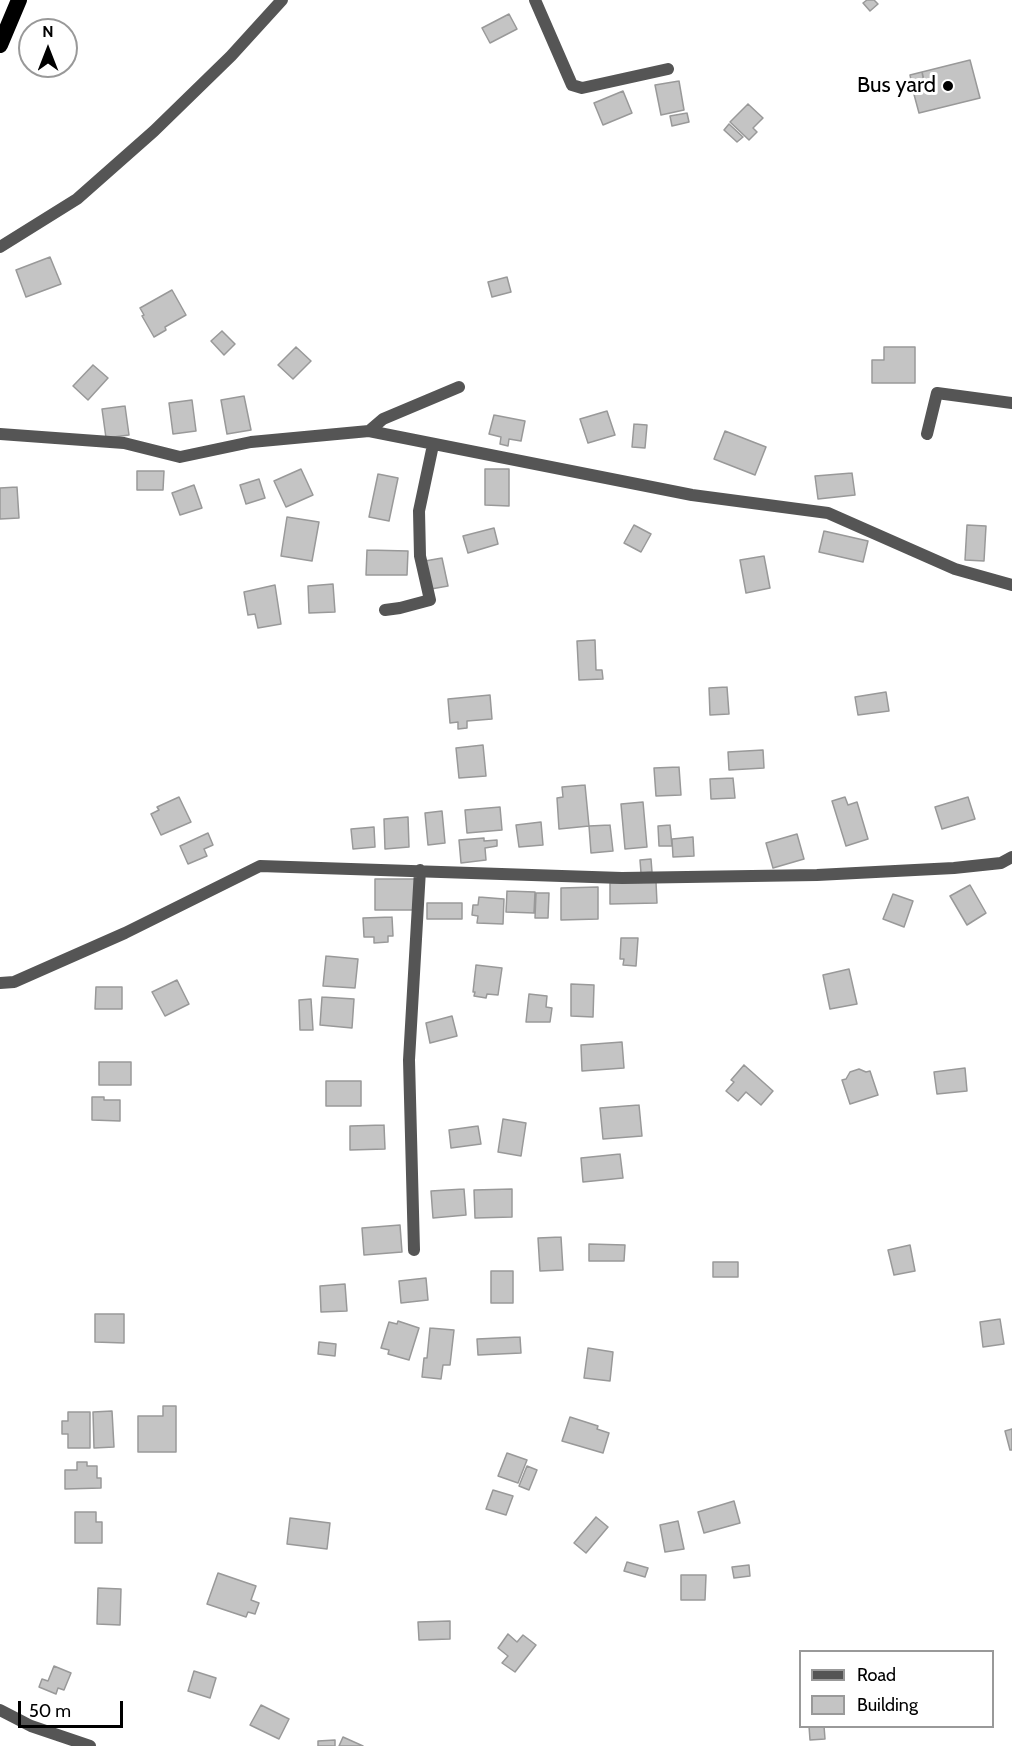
<!DOCTYPE html>
<html>
<head>
<meta charset="utf-8">
<style>
	body { margin:0 }
	#map { position:relative; width:1012px; height:1746px; overflow:hidden; background:#fff; font-family:Cabin,sans-serif }
	canvas { display:block }
	.legend { position:absolute; left:799px; top:1650px; width:195px; height:78px; box-sizing:border-box; background:#fff; border:2px solid #999; margin:0; padding:8px 10px; list-style:none; font-size:18px; color:#000 }
	.legend li { display:flex; align-items:center; gap:12px; height:30px }
	.legend b { width:30px; border:2px solid #999 }
	.north { position:absolute; left:18px; top:18px; width:60px; height:60px; box-sizing:border-box; background:#fff; border:2px solid #999; border-radius:50%; rotate:0deg; font-size:16px; font-weight:700; line-height:24px; text-align:center; color:#000 }
	.north::after { content:''; display:block; margin:auto; width:21px; height:27px; background:#000; clip-path:polygon(50% 0,100% 100%,50% 72%,0 100%) }
	.scale { position:absolute; left:18px; top:1701px; width:105px; height:27px; box-sizing:border-box; border:3px solid #000; border-top:0; padding-left:8px; font-size:18px; line-height:21px; white-space:nowrap; color:#000; -webkit-text-stroke:4px #fff; paint-order:stroke }
</style>
</head>
<body>
<div id="map">
<canvas width="1012" height="1746"></canvas>
<ul class="legend">
<li><b style="height:8px;background:#555"></b>Road</li>
<li><b style="height:16px;background:#c4c4c4"></b>Building</li>
</ul>
<div class="north">N</div>
<div class="scale">50 m</div>
</div>
<script>
const ctx = document.querySelector('canvas').getContext('2d');
ctx.lineJoin = 'round';
function fillPath(path, color) {
  ctx.fillStyle = color;
  ctx.fill(path, 'evenodd');
}
function shape(rows) {
  const path = new Path2D();
  for (const r of rows) {
    path.moveTo(r[0], r[1]);
    for (let i = 2; i < r.length; i += 2) path.lineTo(r[i], r[i + 1]);
  }
  return path;
}
function strokePath(path, color, width, dash) {
  ctx.strokeStyle = color;
  ctx.lineWidth = width;
  ctx.lineCap = dash ? 'butt' : 'round';
  ctx.setLineDash(dash || []);
  ctx.stroke(path);
}
function drawText(font, color, halo, rows, align = 'center') {
  ctx.font = font + ' Cabin,sans-serif';
  ctx.lineWidth = 6;
  ctx.setLineDash([]);
  ctx.textBaseline = 'middle';
  ctx.strokeStyle = halo;
  ctx.fillStyle = color;
  for (const [text, x, y, turn = 0] of rows) {
    ctx.save();
    ctx.translate(x, y);
    ctx.rotate((+turn || 0) * Math.PI / 180);
    ctx.textAlign = isNaN(turn) ? turn : align;
    if (halo) ctx.strokeText(text, 0, 0);
    ctx.fillText(text, 0, 0);
    ctx.restore();
  }
}
const building = shape([
	[867,0,874,0,878,4,870,11,863,3,867,0],
	[509,14,517,29,490,43,482,28,509,14],
	[970,60,980,98,919,113,912,87,925,84,922,72,970,60],
	[922,72,924,83,912,85,910,75,922,72],
	[679,81,684,110,661,115,655,85,679,81],
	[623,91,632,113,603,125,594,103,623,91],
	[748,104,763,118,753,128,757,132,749,140,730,122,748,104],
	[687,113,689,122,672,126,670,116,687,113],
	[729,124,743,137,737,142,724,130,729,124],
	[50,257,61,284,26,297,16,270,50,257],
	[507,277,511,292,492,297,488,282,507,277],
	[172,290,186,315,165,327,166,330,154,337,142,316,144,315,140,308,172,290],
	[222,331,235,344,224,355,211,341,222,331],
	[296,347,311,361,293,379,278,365,296,347],
	[884,347,915,347,915,383,872,383,872,360,884,360,884,347],
	[93,365,108,378,88,400,73,386,93,365],
	[244,396,251,430,227,434,221,400,244,396],
	[192,400,196,431,173,434,169,403,192,400],
	[125,406,129,435,106,438,102,409,125,406],
	[607,411,615,435,588,443,580,419,607,411],
	[494,415,525,421,521,441,509,439,508,446,500,444,501,437,489,434,494,415],
	[634,424,647,425,645,448,632,447,634,424],
	[725,431,766,447,755,475,714,459,725,431],
	[301,469,313,495,286,507,274,481,301,469],
	[485,469,509,469,509,506,485,505,485,469],
	[137,471,164,471,163,490,137,490,137,471],
	[852,473,855,495,818,499,815,476,852,473],
	[378,474,398,478,389,521,369,517,378,474],
	[259,479,265,498,246,504,240,485,259,479],
	[194,485,202,508,180,515,172,493,194,485],
	[17,487,19,518,0,519,0,488,17,487],
	[287,517,319,522,312,561,281,556,287,517],
	[634,525,651,534,641,552,624,543,634,525],
	[967,525,986,526,984,561,965,560,967,525],
	[494,528,498,544,468,553,463,536,494,528],
	[824,531,868,541,863,562,819,552,824,531],
	[367,550,408,551,407,575,366,575,367,550],
	[764,556,770,588,746,593,740,560,764,556],
	[442,558,448,586,431,589,425,561,442,558],
	[333,584,335,612,309,613,308,586,333,584],
	[275,585,281,624,258,628,255,614,248,615,244,592,275,585],
	[595,640,596,670,602,670,603,679,579,680,577,641,595,640],
	[727,687,729,714,710,715,709,688,727,687],
	[886,692,889,711,858,715,855,697,886,692],
	[490,695,492,719,467,721,467,728,458,729,458,722,450,723,448,699,490,695],
	[483,745,486,776,459,778,456,748,483,745],
	[763,750,764,768,729,770,728,752,763,750],
	[679,767,681,795,656,796,654,768,679,767],
	[733,778,735,798,711,799,710,779,733,778],
	[585,785,589,826,559,829,557,798,563,797,562,787,585,785],
	[179,797,191,822,161,835,151,814,159,810,157,807,179,797],
	[845,797,848,805,857,802,868,839,846,846,832,801,845,797],
	[968,797,975,819,942,829,935,807,968,797],
	[643,802,647,847,625,849,621,804,643,802],
	[500,807,502,830,467,833,465,810,500,807],
	[442,811,445,843,428,845,425,813,442,811],
	[408,817,409,847,385,849,384,819,408,817],
	[541,822,543,845,519,847,516,825,541,822],
	[610,825,613,851,591,853,589,826,610,825],
	[670,825,672,846,659,846,658,826,670,825],
	[374,827,375,847,353,849,351,829,374,827],
	[208,833,213,845,204,849,207,856,188,864,180,846,208,833],
	[797,834,804,859,773,868,766,843,797,834],
	[693,837,694,856,673,857,672,839,693,837],
	[484,838,484,841,497,840,497,846,485,848,486,860,461,863,459,840,484,838],
	[651,859,652,872,641,873,640,860,651,859],
	[375,879,415,879,415,910,375,910,375,879],
	[656,882,657,903,610,904,610,883,656,882],
	[970,885,986,913,967,925,950,896,970,885],
	[598,887,598,919,561,920,561,888,598,887],
	[507,891,535,892,534,913,506,912,507,891],
	[536,893,549,893,548,918,535,918,536,893],
	[893,894,913,901,904,927,883,919,893,894],
	[479,897,504,899,503,924,477,923,478,916,472,915,473,905,478,905,479,897],
	[427,903,462,903,462,919,427,919,427,903],
	[392,917,393,936,388,936,388,942,374,943,374,937,364,937,363,918,392,917],
	[621,938,638,938,636,966,623,965,624,959,620,959,621,938],
	[326,956,358,959,355,988,323,986,326,956],
	[476,965,502,968,498,995,487,994,486,998,474,996,475,992,473,992,476,965],
	[849,969,857,1004,830,1009,823,975,849,969],
	[177,980,189,1004,165,1016,152,992,177,980],
	[571,984,594,985,593,1017,571,1016,571,984],
	[96,987,122,987,122,1009,95,1009,96,987],
	[529,994,547,996,546,1007,552,1008,550,1022,526,1022,529,994],
	[322,997,354,999,352,1028,320,1025,322,997],
	[311,999,313,1030,300,1030,299,1000,311,999],
	[452,1016,457,1036,430,1043,426,1023,452,1016],
	[622,1042,624,1068,582,1071,581,1045,622,1042],
	[99,1062,131,1062,131,1085,99,1085,99,1062],
	[744,1065,773,1091,761,1105,746,1092,738,1101,726,1091,734,1082,731,1080,744,1065],
	[965,1068,967,1091,937,1094,934,1072,965,1068],
	[859,1069,866,1072,870,1071,878,1095,850,1104,842,1080,846,1079,850,1072,859,1069],
	[326,1081,361,1081,361,1106,326,1106,326,1081],
	[92,1097,104,1097,104,1100,120,1100,120,1121,92,1120,92,1097],
	[639,1105,642,1136,603,1139,600,1108,639,1105],
	[503,1119,526,1123,521,1156,498,1152,503,1119],
	[384,1125,385,1149,350,1150,350,1126,384,1125],
	[478,1126,481,1144,451,1148,449,1130,478,1126],
	[620,1154,623,1178,583,1182,581,1158,620,1154],
	[464,1189,466,1215,433,1218,431,1191,464,1189],
	[512,1189,512,1217,475,1218,474,1190,512,1189],
	[400,1225,402,1252,364,1255,362,1228,400,1225],
	[561,1237,563,1270,540,1271,538,1238,561,1237],
	[589,1244,625,1245,624,1261,589,1261,589,1244],
	[910,1245,915,1271,894,1275,888,1250,910,1245],
	[713,1262,738,1262,738,1277,713,1277,713,1262],
	[491,1271,513,1271,513,1303,491,1303,491,1271],
	[426,1278,428,1300,401,1303,399,1281,426,1278],
	[345,1284,347,1311,321,1312,320,1286,345,1284],
	[95,1314,124,1314,124,1343,95,1342,95,1314],
	[1000,1319,1004,1344,983,1347,980,1322,1000,1319],
	[398,1321,419,1328,409,1360,388,1354,389,1350,381,1348,389,1322,397,1324,398,1321],
	[430,1328,454,1330,450,1365,443,1365,441,1379,422,1377,424,1358,427,1358,430,1328],
	[520,1337,521,1353,478,1355,477,1339,520,1337],
	[319,1342,336,1344,335,1356,318,1354,319,1342],
	[588,1348,613,1352,610,1381,584,1378,588,1348],
	[163,1406,176,1406,176,1452,138,1452,138,1416,163,1416,163,1406],
	[112,1411,114,1447,94,1448,93,1412,112,1411],
	[68,1412,90,1412,90,1448,68,1448,68,1434,62,1434,62,1421,68,1421,68,1412],
	[570,1417,598,1426,597,1429,609,1433,603,1453,562,1441,570,1417],
	[1012,1429,1012,1450,1010,1450,1005,1431,1012,1429],
	[507,1453,527,1460,518,1483,498,1476,507,1453],
	[77,1462,87,1462,87,1466,97,1466,97,1478,101,1478,101,1488,65,1489,65,1470,77,1470,77,1462],
	[527,1466,537,1470,529,1490,519,1486,527,1466],
	[493,1490,513,1496,506,1515,486,1509,493,1490],
	[734,1501,740,1523,704,1533,698,1512,734,1501],
	[75,1512,96,1512,96,1522,102,1522,102,1543,75,1543,75,1512],
	[596,1517,608,1527,586,1553,574,1543,596,1517],
	[290,1518,330,1523,327,1549,287,1544,290,1518],
	[678,1521,684,1549,665,1552,660,1525,678,1521],
	[627,1562,648,1568,645,1577,624,1571,627,1562],
	[749,1565,750,1576,734,1578,732,1567,749,1565],
	[218,1573,256,1586,251,1600,259,1603,255,1614,248,1612,246,1617,207,1604,218,1573],
	[681,1575,706,1575,705,1600,681,1600,681,1575],
	[98,1588,121,1589,120,1625,97,1624,98,1588],
	[450,1621,450,1639,419,1640,418,1622,450,1621],
	[508,1634,517,1642,523,1635,536,1645,515,1672,502,1663,508,1656,498,1648,508,1634],
	[54,1666,71,1673,64,1690,58,1688,56,1694,39,1687,42,1679,48,1681,54,1666],
	[194,1671,216,1678,210,1698,188,1691,194,1671],
	[261,1705,289,1719,279,1739,250,1725,261,1705],
	[809,1726,824,1726,825,1739,810,1740,809,1726],
	[343,1737,363,1746,339,1746,343,1737],
	[335,1740,335,1746,318,1746,318,1741,335,1740]
]);
fillPath(building, '#c4c4c4');
strokePath(building, '#999', 1.5);
strokePath(shape([
	[535,0,572,85,582,88,668,69],
	[0,247,77,199,154,131,231,56,282,0],
	[369,431,383,419,459,387],
	[0,434,124,443,180,457,251,442,369,431,692,495,828,513,955,569,1012,585],
	[927,434,937,393,1012,403],
	[385,610,400,608,430,600,420,556,419,511,433,445],
	[0,983,14,982,125,933,260,866,622,878,817,875,954,868,1001,863,1012,857],
	[414,1250,409,1060,420,870],
	[0,1710,31,1726,90,1746]
]), '#555', 12);
strokePath(shape([
	[0,45,19,0]
]), '#000', 16);
for (const [x, y, r, color] of [
	[948,86,6,"#000"]
]) {
  const dot = new Path2D();
  dot.arc(x, y, r, 0, 2 * Math.PI);
  ctx.fillStyle = color;
  ctx.fill(dot);
  strokePath(dot, '#fff', 2);
}
drawText('22px', '#000', '#fff', [
	["Bus yard",936,86]
], 'right');
</script>
</body>
</html>
